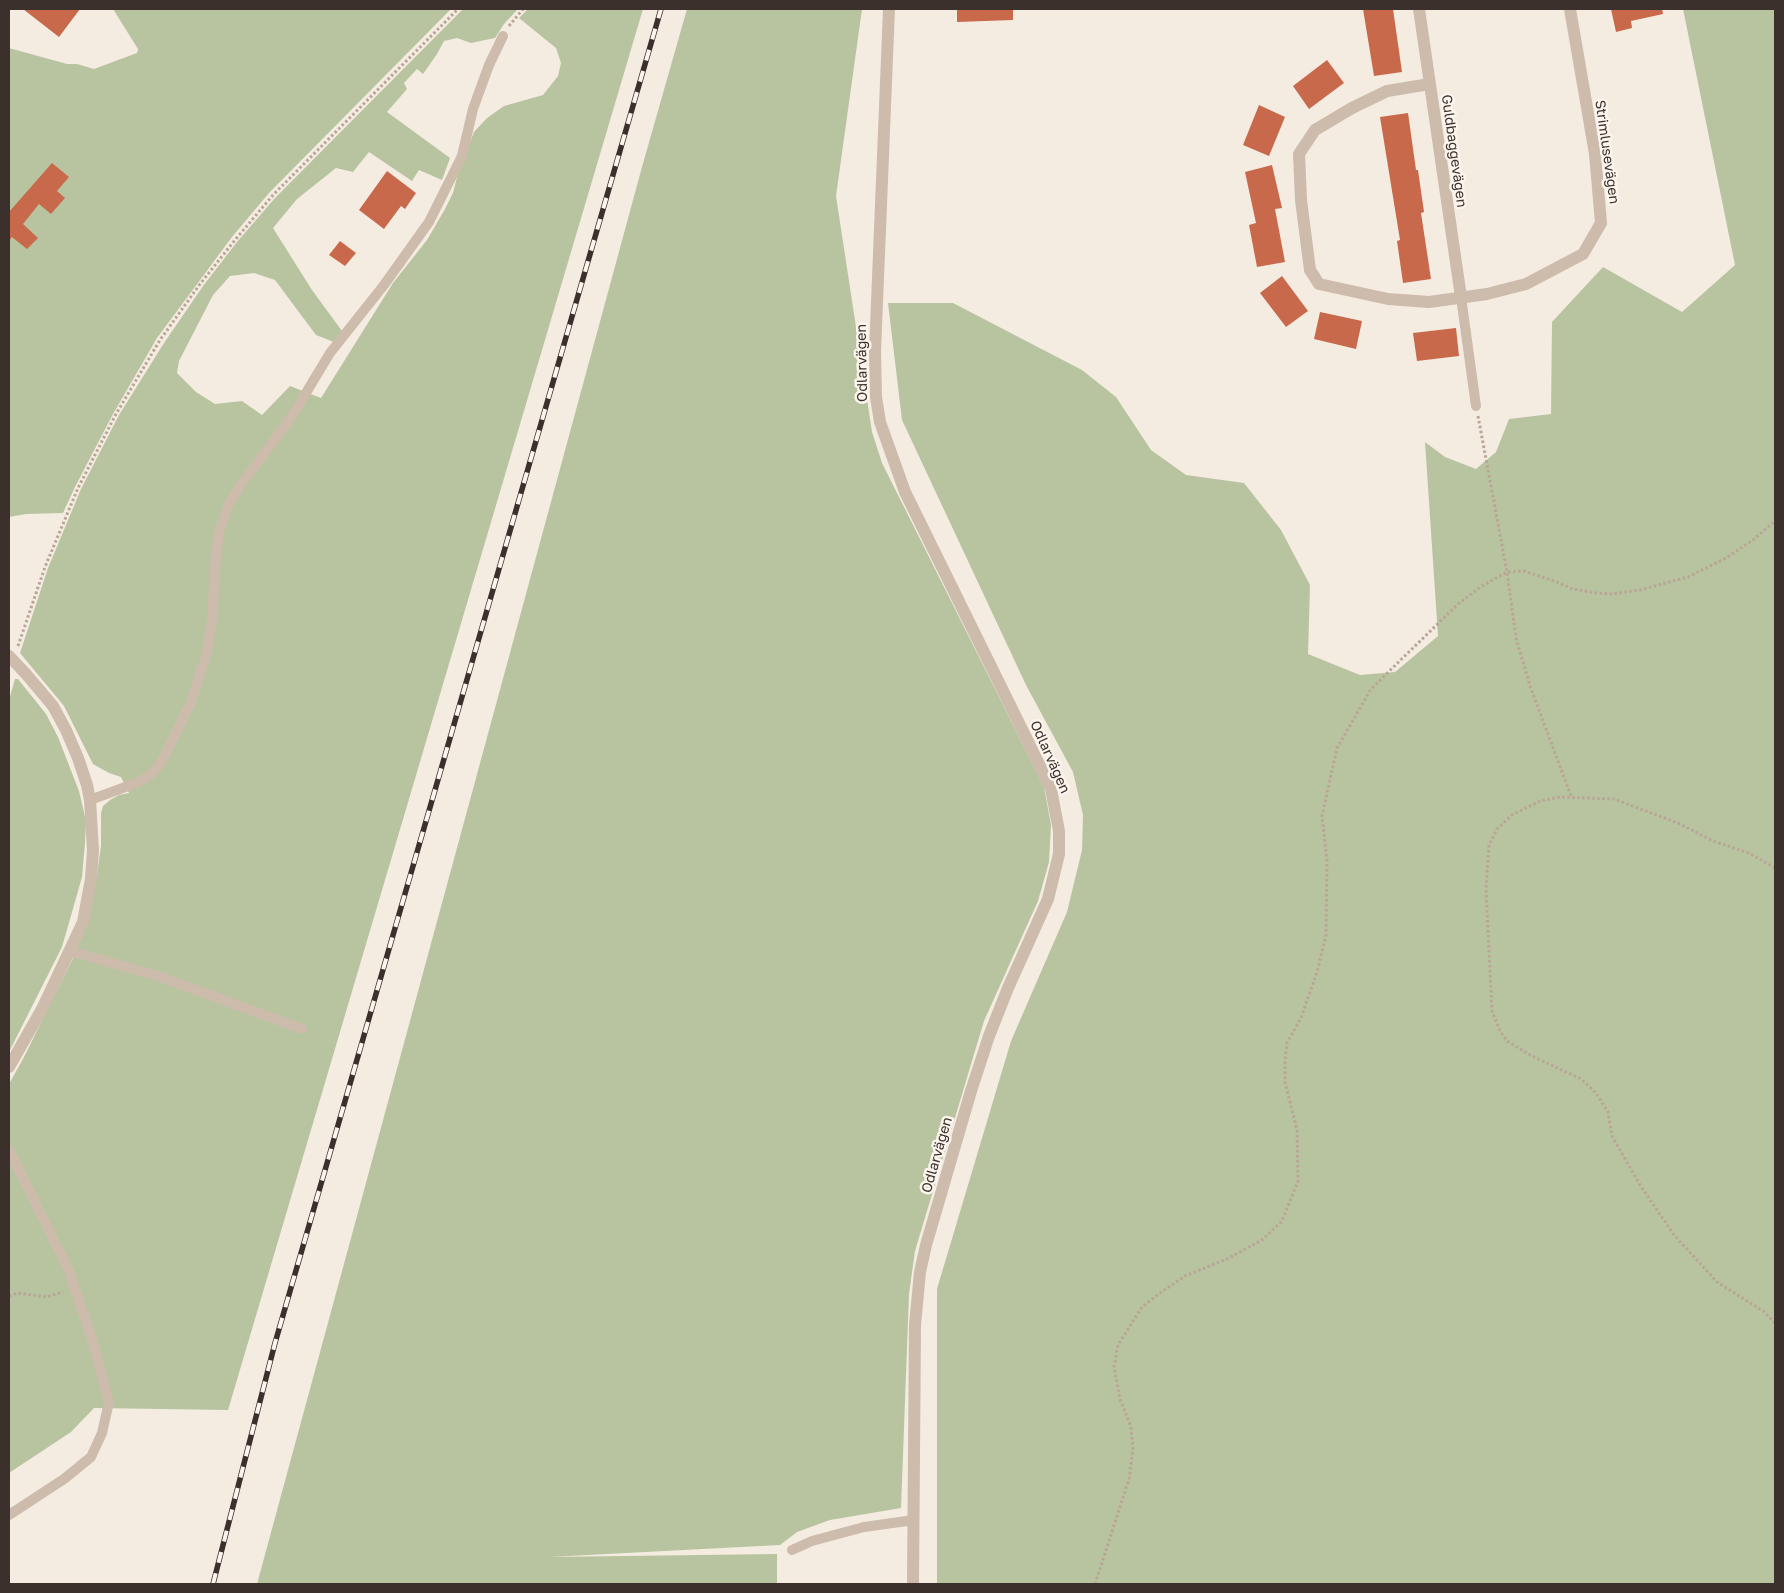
<!DOCTYPE html>
<html>
<head>
<meta charset="utf-8">
<style>
	body { margin:0 }
	#map { position:relative; width:1784px; height:1593px; overflow:hidden; background:#f4ebe1; font-family:"Golos Text",sans-serif }
	canvas { display:block }
	.frame { position:absolute; inset:0; border:10px solid #3b302b; pointer-events:none }
</style>
</head>
<body>
<div id="map">
<canvas width="1784" height="1593"></canvas>
<div class="frame"></div>
</div>
<script>
const ctx = document.querySelector('canvas').getContext('2d');
ctx.lineJoin = 'round';
function fillPath(path, color) {
  ctx.fillStyle = color;
  ctx.fill(path, 'evenodd');
}
function shape(rows) {
  const path = new Path2D();
  for (const r of rows) {
    path.moveTo(r[0], r[1]);
    for (let i = 2; i < r.length; i += 2) path.lineTo(r[i], r[i + 1]);
  }
  return path;
}
function strokePath(path, color, width, dash) {
  ctx.strokeStyle = color;
  ctx.lineWidth = width;
  ctx.lineCap = dash ? 'butt' : 'round';
  ctx.setLineDash(dash || []);
  ctx.stroke(path);
}
function drawText(font, color, halo, rows, align = 'center') {
  ctx.font = font + ' "Golos Text",sans-serif';
  ctx.lineWidth = 5;
  ctx.setLineDash([]);
  ctx.textBaseline = 'middle';
  ctx.strokeStyle = halo;
  ctx.fillStyle = color;
  for (const [text, x, y, turn = 0] of rows) {
    ctx.save();
    ctx.translate(x, y);
    ctx.rotate((+turn || 0) * Math.PI / 180);
    ctx.textAlign = isNaN(turn) ? turn : align;
    if (halo) ctx.strokeText(text, 0, 0);
    ctx.fillText(text, 0, 0);
    ctx.restore();
  }
}
fillPath(shape([
	[113,9,451,9,269,193,232,237,157,338,113,414,75,487,63,513,26,514,9,517,9,48,67,64,77,64,94,69,137,53,138,49],
	[463,9,518,9,504,24,495,38,471,43,457,38,444,41,437,54,423,74,417,69,404,83,407,89,387,112,450,158,442,180,419,170,412,181,369,152,353,172,336,168,297,199,273,228,312,290,342,331,334,342,316,335,275,280,254,273,230,276,213,295,179,361,177,373,196,392,215,404,242,401,262,415,290,386,321,398,393,283,427,240,445,209,453,193,458,173,474,132,487,118,504,106,543,95,558,76,561,63,556,48,519,18,528,9,643,9,228,1410,94,1408,71,1432,9,1473,9,1084,24,1057,74,956,96,883,101,845,101,813,103,806,110,800,119,795,129,793,121,777,109,773,93,764,64,706,20,653,48,568,81,489,119,415,164,343,203,286,237,242,275,198],
	[687,9,862,9,836,196,872,432,882,463,1044,787,1051,825,1049,862,1038,901,984,1021,915,1251,909,1294,901,1508,830,1520,797,1532,780,1545,549,1557,777,1554,777,1584,257,1584,642,167],
	[1683,9,1775,9,1775,1584,937,1584,937,1289,1011,1041,1067,912,1082,850,1083,815,1073,772,1026,685,902,420,888,303,953,303,1082,370,1116,397,1151,450,1186,475,1244,483,1281,530,1310,585,1308,654,1360,675,1395,672,1438,636,1425,442,1445,457,1476,469,1496,452,1509,419,1551,414,1552,322,1603,267,1682,312,1735,265],
	[15,679,18,679,46,714,58,737,79,791,86,821,85,843,82,877,62,947,9,1052,9,700]
]), '#b8c4a0');
fillPath(shape([
	[23,9,80,9,59,37],
	[957,9,1013,9,1013,20,957,22],
	[1363,9,1393,9,1402,72,1374,76],
	[1611,9,1662,9,1663,14,1631,21,1632,28,1616,32],
	[1327,60,1344,83,1309,109,1293,86],
	[1259,105,1285,117,1269,156,1243,145],
	[1408,113,1416,170,1418,170,1424,212,1421,213,1431,279,1403,283,1397,241,1400,240,1380,117],
	[52,163,69,177,57,191,65,198,51,214,39,204,23,224,38,238,27,249,12,237,9,241,9,212],
	[1272,165,1282,208,1275,209,1285,262,1257,267,1249,225,1256,223,1245,172],
	[387,171,416,193,405,209,401,206,384,229,359,210],
	[340,241,356,253,345,266,329,255],
	[1282,276,1308,311,1286,327,1260,293],
	[1320,312,1362,321,1356,349,1314,339],
	[1456,328,1459,356,1417,361,1413,333]
]), '#c8694b');
strokePath(shape([
	[509,26,523,9],
	[1478,416,1507,572,1516,638,1530,686,1571,796],
	[18,646,45,567,78,488,116,414,160,340,200,284,235,240,273,195,458,9],
	[1775,868,1749,853,1713,841,1678,823,1614,799,1560,797,1540,801,1512,815,1497,829,1489,845,1486,890,1492,1011,1500,1031,1507,1041,1532,1056,1581,1079,1596,1093,1608,1112,1612,1136,1640,1185,1674,1235,1717,1282,1763,1311,1775,1323],
	[9,1296,18,1293,47,1297,63,1292],
	[1095,1584,1129,1479,1133,1448,1131,1427,1120,1399,1114,1367,1118,1345,1142,1307,1160,1293,1185,1276,1227,1259,1262,1240,1282,1221,1298,1181,1297,1130,1285,1082,1285,1061,1287,1043,1301,1018,1317,972,1326,935,1327,861,1322,816,1337,748,1371,689,1458,604,1482,586,1507,572,1524,571,1554,581,1573,589,1596,593,1612,594,1640,590,1688,577,1726,558,1753,540,1775,521]
]), '#b9a596', 3, [2.5, 2.5]);
strokePath(shape([
	[1461,297,1476,406],
	[90,800,139,782,150,775,158,767,167,751,191,702,207,652,212,621,216,553,220,529,228,506,240,486,292,416,330,353,384,285,429,222,462,156,473,109,489,65,503,36],
	[70,951,158,976,302,1029],
	[9,1150,69,1271,91,1336,109,1402,102,1433,91,1457,64,1479,9,1515],
	[792,1550,812,1541,864,1527,914,1520]
]), '#cdbbac', 10);
strokePath(shape([
	[889,9,875,351,876,397,880,422,905,492,1042,770,1051,789,1059,831,1059,854,1048,899,1008,988,989,1036,971,1091,926,1245,920,1272,915,1325,913,1584],
	[1419,9,1461,297],
	[1430,84,1387,91,1352,108,1315,130,1299,154,1301,200,1310,270,1319,284,1388,299,1429,302,1487,294,1526,284,1583,254,1601,223,1595,154,1570,9],
	[9,656,26,674,53,706,66,730,78,758,87,785,90,800,93,850,91,879,83,922,42,1009,9,1067]
]), '#cdbbac', 12);
const rail = shape([
	[213,1584,275,1343,661,9]
]);
strokePath(rail, '#3b302b', 5.5);
strokePath(rail, '#fbf5ee', 4, [11]);
drawText('14px', '#3b302b', '#fbf5ee', [
	["Guldbaggevägen",1454,151,82],
	["Strimlusevägen",1607,152,82],
	["Odlarvägen",862,363,-91],
	["Odlarvägen",1050,757,66],
	["Odlarvägen",937,1155,-74]
]);
</script>
</body>
</html>
